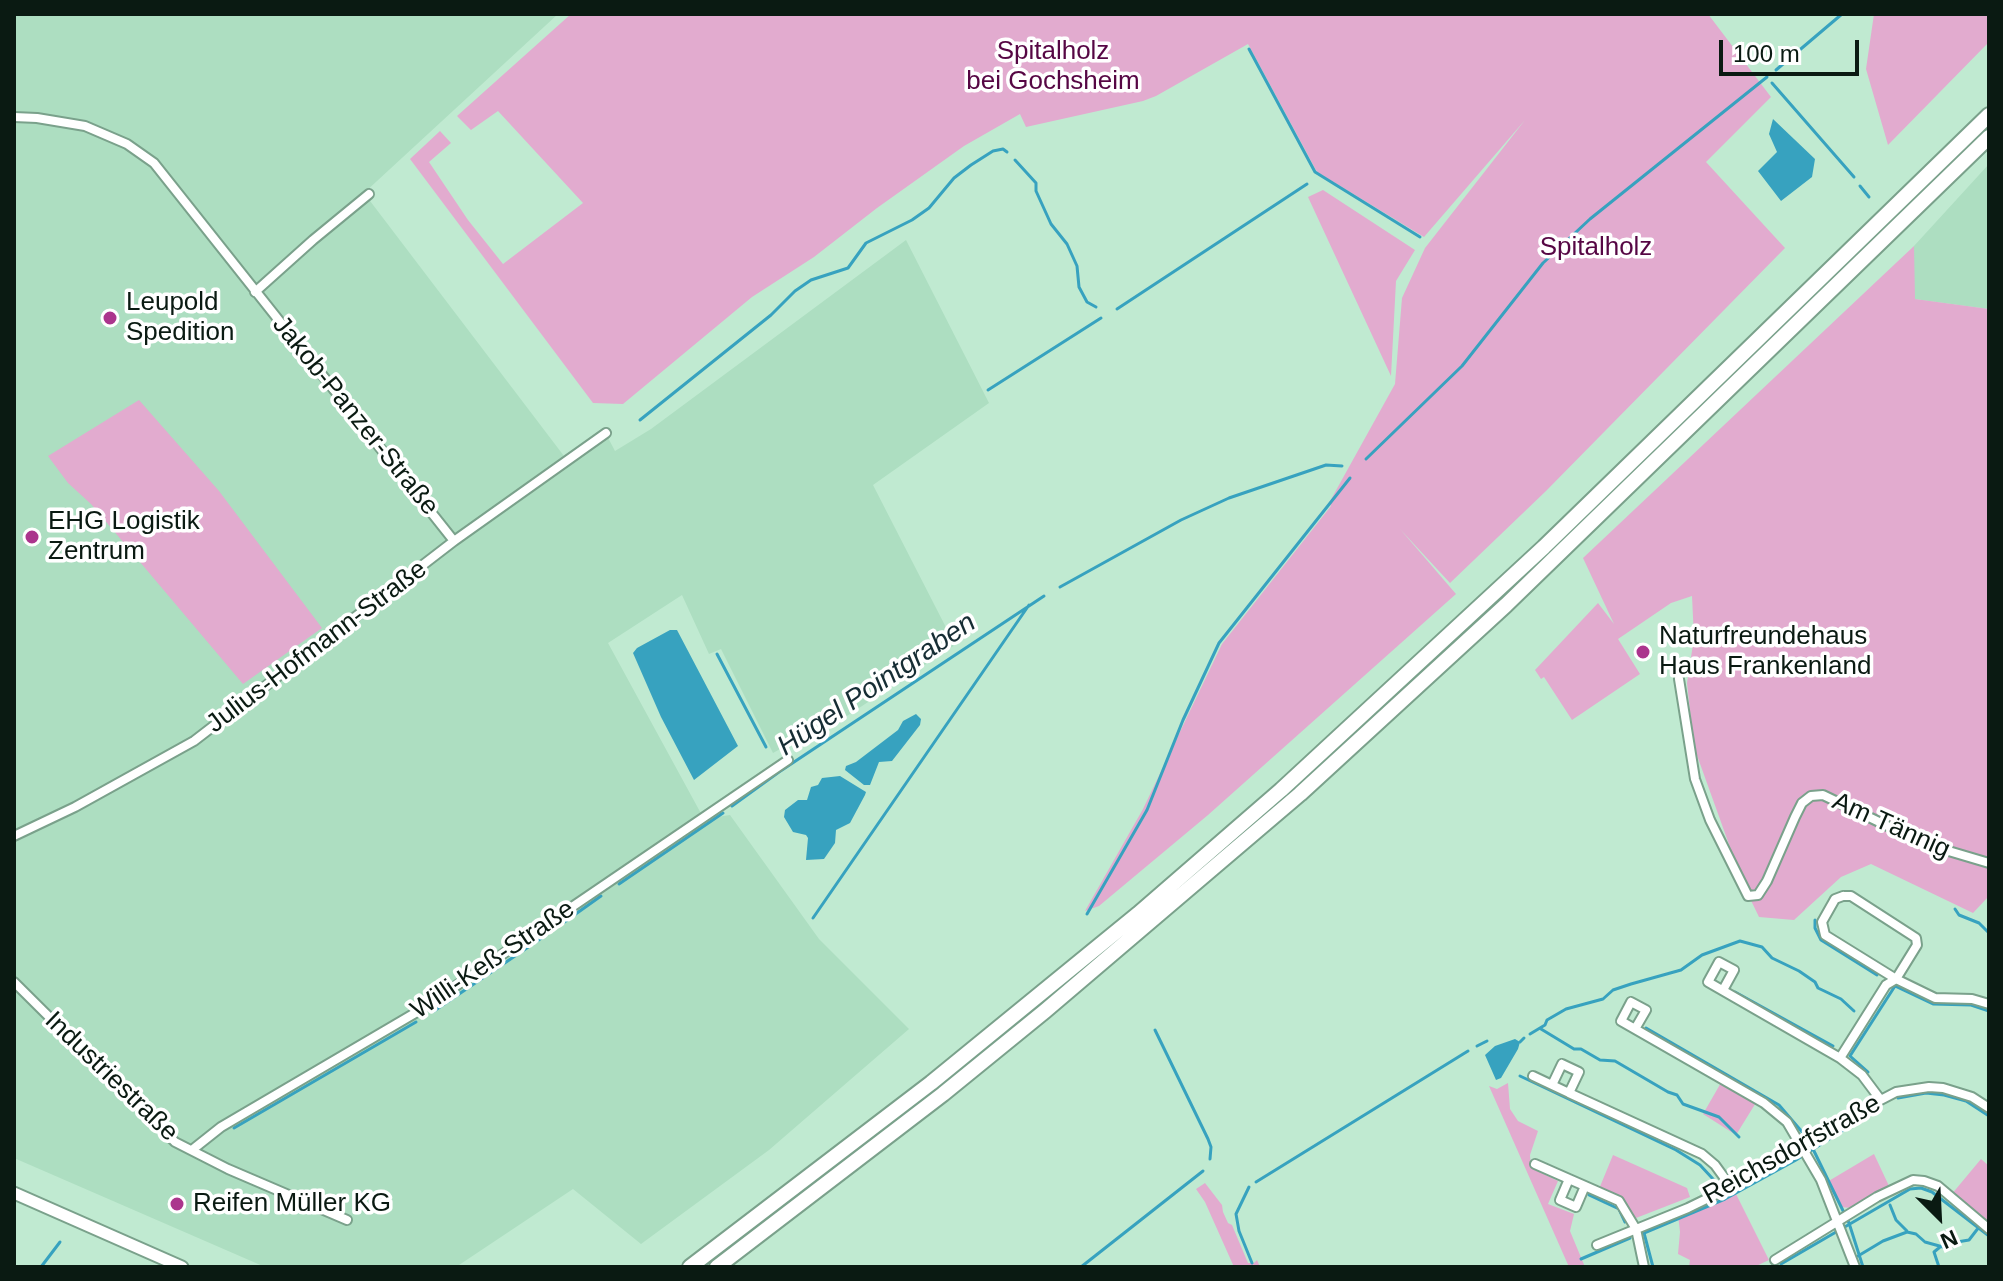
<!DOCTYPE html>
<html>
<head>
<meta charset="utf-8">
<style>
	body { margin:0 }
	#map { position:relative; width:2003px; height:1281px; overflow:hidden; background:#c0ead1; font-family:Helvetica,sans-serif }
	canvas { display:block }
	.frame { position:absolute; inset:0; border:16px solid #0a1a12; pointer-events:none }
	.north { position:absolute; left:1899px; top:1177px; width:80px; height:80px; -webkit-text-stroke:6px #fff; paint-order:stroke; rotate:156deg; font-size:22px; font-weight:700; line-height:32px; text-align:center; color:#0a1a12 }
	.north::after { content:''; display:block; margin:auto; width:28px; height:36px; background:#0a1a12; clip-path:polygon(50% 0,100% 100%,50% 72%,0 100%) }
	.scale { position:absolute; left:1719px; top:40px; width:140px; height:36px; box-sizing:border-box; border:4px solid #0a1a12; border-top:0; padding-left:10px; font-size:24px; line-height:28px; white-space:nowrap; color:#0a1a12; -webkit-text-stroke:6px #fff; paint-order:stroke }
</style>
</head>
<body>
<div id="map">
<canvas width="2003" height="1281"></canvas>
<div class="frame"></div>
<div class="north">N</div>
<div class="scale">100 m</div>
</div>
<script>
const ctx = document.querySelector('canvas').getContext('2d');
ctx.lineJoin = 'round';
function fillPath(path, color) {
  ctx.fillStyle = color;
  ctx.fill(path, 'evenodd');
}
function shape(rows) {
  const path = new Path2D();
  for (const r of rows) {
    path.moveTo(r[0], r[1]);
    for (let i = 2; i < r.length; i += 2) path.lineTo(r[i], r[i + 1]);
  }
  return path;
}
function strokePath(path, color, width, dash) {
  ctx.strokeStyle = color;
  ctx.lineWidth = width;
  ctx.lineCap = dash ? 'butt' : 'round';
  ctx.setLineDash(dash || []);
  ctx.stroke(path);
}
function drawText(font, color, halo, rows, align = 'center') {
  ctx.font = font + ' Helvetica,sans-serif';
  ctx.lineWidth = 7;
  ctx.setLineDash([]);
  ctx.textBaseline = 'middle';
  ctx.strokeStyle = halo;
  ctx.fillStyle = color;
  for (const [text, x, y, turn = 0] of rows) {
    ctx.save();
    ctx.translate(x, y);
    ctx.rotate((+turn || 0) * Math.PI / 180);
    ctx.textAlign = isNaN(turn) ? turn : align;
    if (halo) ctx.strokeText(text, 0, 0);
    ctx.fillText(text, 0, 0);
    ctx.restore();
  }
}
fillPath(shape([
	[14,14,558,14,364,193,567,460,606,434,615,451,651,429,906,240,989,403,873,485,955,645,795,750,791,743,773,753,721,649,709,654,682,595,608,643,704,819,730,815,819,939,909,1029,769,1150,641,1244,573,1189,456,1267,265,1267,14,1158],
	[1989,164,1989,309,1914,299,1914,246]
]), '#addec1');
fillPath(shape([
	[571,14,1708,14,1771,97,1706,162,1785,248,1546,491,1450,583,1400,529,1456,594,1208,815,1099,906,1085,911,1143,809,1222,644,1331,506,1329,503,1395,384,1402,298,1425,248,1525,120,1424,237,1317,172,1248,44,1156,96,1143,101,1026,127,1020,114,964,146,877,208,814,257,752,297,623,404,593,403,410,159,440,131,451,143,429,162,468,220,503,264,583,203,498,111,471,130,457,116],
	[1874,14,1989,14,1989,42,1888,145,1866,69],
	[1323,190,1415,250,1396,281,1391,376,1308,197],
	[1914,246,1915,299,1989,309,1989,896,1973,913,1871,864,1841,877,1794,920,1759,917,1744,886,1694,747,1687,683,1694,638,1692,596,1671,603,1618,639,1640,674,1572,720,1544,677,1541,679,1535,670,1598,603,1614,624,1583,558],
	[139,400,219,491,322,628,243,684,91,504,68,483,48,456],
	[1722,1081,1757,1101,1736,1135,1703,1114],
	[1508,1083,1510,1109,1518,1121,1538,1131,1530,1155,1531,1168,1558,1181,1548,1204,1574,1214,1570,1231,1585,1267,1569,1267,1489,1086,1497,1089],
	[1874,1154,1889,1186,1852,1208,1840,1207,1827,1182],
	[1613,1155,1687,1188,1690,1197,1636,1218,1617,1197,1599,1189],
	[1981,1159,1989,1166,1989,1218,1983,1223,1951,1195],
	[1205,1183,1222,1205,1223,1212,1228,1223,1232,1225,1248,1263,1254,1263,1257,1260,1260,1267,1234,1267,1205,1202,1196,1189],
	[1733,1188,1769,1260,1754,1267,1689,1267,1690,1260,1678,1254,1680,1232,1678,1214]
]), '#e2abcf');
fillPath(shape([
	[1773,119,1815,159,1812,177,1781,201,1758,171,1777,152,1769,134],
	[670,630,677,630,738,746,694,780,661,717,633,653,637,648],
	[916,714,921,719,920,725,892,761,879,762,870,785,864,785,845,770,846,766,856,762,898,730,903,721],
	[840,776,866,792,865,795,850,823,836,830,835,843,824,859,806,860,808,838,806,835,793,832,784,817,785,810,798,800,807,800,811,787,818,785,822,778],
	[1515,1039,1520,1042,1518,1049,1501,1078,1496,1080,1485,1055,1495,1046]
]), '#37a2bf');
strokePath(shape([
	[1249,49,1315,172,1420,237],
	[1776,70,1842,14],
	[1772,83,1854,177],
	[1015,160,1036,183,1036,191,1051,224,1067,244,1077,266,1079,287,1087,302,1096,307],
	[1860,186,1869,197],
	[1117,309,1307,184],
	[988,390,1101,318],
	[640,420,771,315,795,291,811,280,848,268,866,243,912,220,929,208,954,178,971,165,993,151,1003,149,1007,152],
	[1366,459,1462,366,1543,263,1590,219,1767,77],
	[1060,587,1181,520,1229,498,1326,465,1342,466],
	[717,654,766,747],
	[732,806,779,772,1044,596],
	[619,884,723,813],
	[1955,909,1959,915,1979,923,1989,933],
	[1087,914,1147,810,1183,720,1219,643,1350,478],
	[813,918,1029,605],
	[1815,920,1815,928,1821,940,1877,975],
	[563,923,601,896],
	[1735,992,1833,1046],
	[434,1011,543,937],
	[1646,1028,1779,1105,1803,1133],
	[1541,1029,1574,1049,1581,1049,1600,1060,1615,1061,1668,1092,1677,1095,1683,1104,1719,1117,1739,1137],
	[1155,1030,1208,1139,1211,1147,1210,1159],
	[1530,1034,1545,1025,1547,1020,1566,1009,1603,999,1613,990,1631,984,1681,970,1702,955,1740,941,1762,947,1772,958,1799,971,1815,982,1818,988,1841,999,1854,1011],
	[1520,1042,1524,1038],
	[1477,1046,1487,1041],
	[1868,1072,1850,1056,1895,986,1933,1004,1971,1005,1989,1011],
	[1520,1076,1676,1150,1700,1165,1713,1179],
	[1898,1098,1926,1093,1944,1095,1966,1101,1989,1116],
	[234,1128,416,1022],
	[1813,1149,1849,1223,1863,1267],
	[1256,1182,1468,1051],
	[1249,1187,1236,1214,1239,1231,1252,1263],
	[1589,1195,1619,1209,1625,1222],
	[1890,1205,1896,1220,1907,1231],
	[1858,1256,1883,1241,1907,1232,1916,1234,1925,1242,1943,1247,1951,1243,1969,1240,1979,1227],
	[1581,1259,1630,1238],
	[1781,1264,1910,1189,1921,1188,1932,1192,1989,1236],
	[41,1267,60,1242],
	[1081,1267,1203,1171],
	[1653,1267,1644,1233,1725,1199,1796,1160,1880,1107],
	[1939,1267,1934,1252,1940,1247]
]), '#37a2bf', 3);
const street = shape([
	[14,117,37,118,85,126,127,144,154,163,454,541],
	[255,292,313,240,369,194],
	[1679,679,1695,779,1710,820,1748,896,1758,895,1767,881,1795,817,1802,803,1811,796,1823,795,1925,844,1989,863],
	[14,836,75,807,194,741,454,541,606,433],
	[1843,896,1851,896,1916,938,1917,945,1896,979,1825,935,1822,922,1835,899,1843,896],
	[14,982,175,1142,228,1169,347,1220],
	[1723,990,1734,970,1719,962,1708,982,1840,1058,1862,1075,1880,1099],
	[1631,1002,1646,1010,1635,1029,1621,1021,1631,1002],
	[1635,1029,1764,1103,1787,1122,1821,1180,1855,1267],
	[1840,1058,1886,985,1896,979,1935,998,1972,999,1989,1004],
	[1562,1064,1579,1072,1569,1093,1552,1085,1562,1064],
	[1533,1076,1552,1085],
	[1569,1093,1702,1154,1715,1165,1731,1187],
	[192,1150,221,1127,422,1009,788,760],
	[1535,1164,1569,1179],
	[1585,1186,1576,1207,1560,1200,1569,1179,1585,1186,1619,1201,1636,1229,1644,1267],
	[1597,1245,1688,1208,1731,1187,1850,1116,1896,1092,1929,1087,1943,1088,1972,1097,1989,1108],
	[1775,1260,1877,1197,1913,1180,1924,1181,1938,1186,1989,1229]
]);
const secondary = shape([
	[14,1193,182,1267]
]);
const highway = shape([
	[690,1267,931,1083,1138,914,1281,790,1544,547,1989,115],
	[717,1267,943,1094,1045,1011,1300,794,1506,605,1989,137]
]);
strokePath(street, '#7aa18b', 12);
strokePath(secondary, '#7aa18b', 15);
strokePath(highway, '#7aa18b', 18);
strokePath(street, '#fff', 8);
strokePath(secondary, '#fff', 11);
strokePath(highway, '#fff', 14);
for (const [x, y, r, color] of [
	[110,318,8,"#ab358d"],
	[32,537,8,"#ab358d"],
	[1643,652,8,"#ab358d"],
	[177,1204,8,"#ab358d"]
]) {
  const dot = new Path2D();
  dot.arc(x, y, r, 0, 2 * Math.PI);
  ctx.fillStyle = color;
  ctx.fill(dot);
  strokePath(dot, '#fff', 3);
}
drawText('26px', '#560644', '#fff', [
	["Spitalholz",1053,52],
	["bei Gochsheim",1053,82],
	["Spitalholz",1596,248]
]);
drawText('26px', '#0a1a12', '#fff', [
	["Leupold",126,303],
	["Spedition",126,333],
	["EHG Logistik",48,522],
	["Zentrum",48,552],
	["Naturfreundehaus",1659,637],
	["Haus Frankenland",1659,667],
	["Reifen Müller KG",193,1204]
], 'left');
drawText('26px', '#0a1a12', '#fff', [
	["Jakob-Panzer-Straße",355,416,51],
	["Julius-Hofmann-Straße",317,647,-37],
	["Am Tännig",1891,826,24],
	["Willi-Keß-Straße",493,960,-34],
	["Industriestraße",111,1077,44],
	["Reichsdorfstraße",1792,1150,-29]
]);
drawText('italic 28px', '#162d34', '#fff', [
	["Hügel Pointgraben",877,685,-34]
]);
</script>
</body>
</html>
